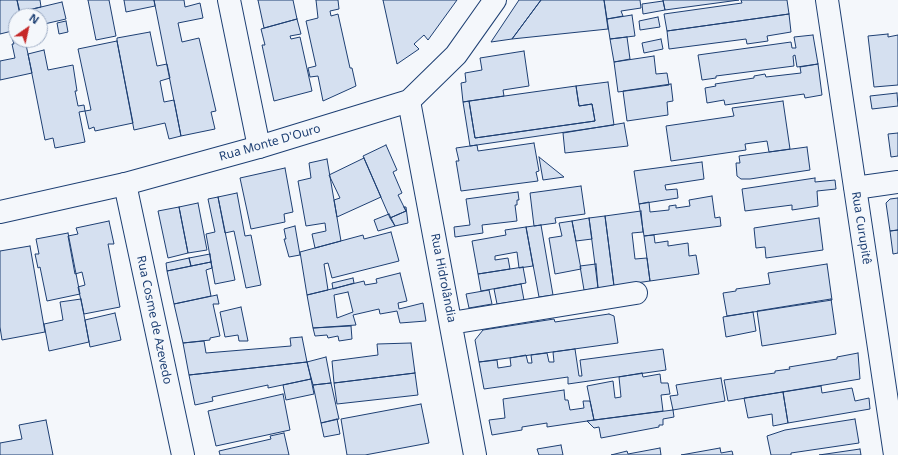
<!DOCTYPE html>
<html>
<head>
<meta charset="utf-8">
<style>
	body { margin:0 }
	#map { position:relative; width:898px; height:455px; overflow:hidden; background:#f4f7fb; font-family:"Noto Sans",sans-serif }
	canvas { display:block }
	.north { position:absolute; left:8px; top:8px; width:40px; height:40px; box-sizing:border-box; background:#f4f7fb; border:1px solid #9eadc5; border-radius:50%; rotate:34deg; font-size:11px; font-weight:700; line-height:16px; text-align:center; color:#1d3f73 }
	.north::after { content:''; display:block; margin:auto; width:14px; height:18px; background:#c62828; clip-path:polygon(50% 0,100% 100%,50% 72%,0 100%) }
</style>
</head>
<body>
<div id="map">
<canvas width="898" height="455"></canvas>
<div class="north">N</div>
</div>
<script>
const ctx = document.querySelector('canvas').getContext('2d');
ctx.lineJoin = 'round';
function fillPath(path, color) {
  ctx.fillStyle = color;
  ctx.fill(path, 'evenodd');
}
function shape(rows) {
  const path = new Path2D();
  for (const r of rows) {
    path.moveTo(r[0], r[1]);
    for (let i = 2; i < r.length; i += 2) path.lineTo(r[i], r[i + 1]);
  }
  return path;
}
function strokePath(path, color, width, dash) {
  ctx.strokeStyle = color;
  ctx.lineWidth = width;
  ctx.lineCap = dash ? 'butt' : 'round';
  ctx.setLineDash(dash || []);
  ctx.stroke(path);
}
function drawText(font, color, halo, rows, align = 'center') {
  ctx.font = font + ' "Noto Sans",sans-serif';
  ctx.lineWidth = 3;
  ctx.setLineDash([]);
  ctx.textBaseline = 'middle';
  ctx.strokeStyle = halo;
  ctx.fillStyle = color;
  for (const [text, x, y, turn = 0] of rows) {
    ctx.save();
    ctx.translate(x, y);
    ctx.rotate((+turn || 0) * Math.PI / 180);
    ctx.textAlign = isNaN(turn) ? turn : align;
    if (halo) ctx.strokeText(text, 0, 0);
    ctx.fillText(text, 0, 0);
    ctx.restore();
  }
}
const building = shape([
	[0,0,17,0,20,16,16,16,16,30,0,34,0,0],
	[17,0,40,0,41,7,20,12,17,0],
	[88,0,109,0,116,36,96,40,88,0],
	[124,0,154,0,155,6,126,12,124,0],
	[154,0,184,0,185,7,200,3,203,18,178,23,182,42,199,38,216,111,211,112,215,129,181,136,154,0],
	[258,0,293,0,297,19,264,28,258,0],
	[316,0,338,0,339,9,330,11,331,16,338,14,350,68,352,68,356,86,323,101,318,76,310,77,308,68,316,66,306,21,318,18,316,0],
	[383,0,457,0,428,40,424,35,414,44,419,49,397,64,383,0],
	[519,0,541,0,512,39,491,42,519,0],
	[541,0,604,0,608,29,512,39,541,0],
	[604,0,640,0,641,8,621,11,623,16,607,19,604,0],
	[663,0,739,0,665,10,663,0],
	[741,0,787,0,789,14,667,31,664,14,742,3,741,0],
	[663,1,665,10,643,14,642,4,663,1],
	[62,2,66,19,40,25,40,16,20,16,20,12,62,2],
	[789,14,791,32,767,36,768,41,747,44,746,39,669,49,667,31,789,14],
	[632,15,635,36,610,39,607,19,632,15],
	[658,17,660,27,640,30,639,21,658,17],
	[297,19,301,34,290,36,291,39,300,37,312,91,274,101,262,45,265,45,261,29,297,19],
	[66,21,68,32,59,34,57,23,66,21],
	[16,30,16,40,25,40,32,73,0,80,0,61,15,58,12,44,14,44,12,38,15,38,13,31,16,30],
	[150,32,157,66,167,64,170,78,160,81,164,102,174,100,181,136,169,139,165,123,134,130,117,41,117,38,150,32],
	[888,34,888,37,898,35,898,85,874,87,868,36,888,34],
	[813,35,818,64,797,67,795,55,793,56,794,66,716,76,716,78,702,80,698,55,791,42,792,48,796,48,794,37,813,35],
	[627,37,630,59,614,62,610,39,627,37],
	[661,39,663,49,644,53,642,43,661,39],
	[117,41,133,123,95,131,94,127,89,129,85,111,91,110,78,49,117,41],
	[44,50,48,70,73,65,77,91,75,91,78,106,84,105,85,111,79,112,85,142,55,148,53,138,45,140,28,54,44,50],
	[524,51,529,86,503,90,504,96,463,102,461,83,466,82,465,73,482,70,480,58,524,51],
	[654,56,656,74,667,73,669,85,618,92,614,62,654,56],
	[818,64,822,95,805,98,804,94,725,105,724,100,707,103,705,88,716,86,715,84,754,78,754,76,765,74,766,77,801,73,800,67,818,64],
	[608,82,614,125,470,146,463,102,469,101,475,138,595,121,592,104,579,106,576,86,608,82],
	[671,84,673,101,667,102,668,115,627,121,623,91,671,84],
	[576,86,579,106,592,104,595,121,475,138,469,101,576,86],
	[897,93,898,106,872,109,870,96,897,93],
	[783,101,790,149,769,152,767,141,745,144,746,150,671,161,666,126,734,116,732,108,783,101],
	[624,123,628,146,565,153,563,133,624,123],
	[898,133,898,156,891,157,888,134,898,133],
	[534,143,539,171,536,172,538,181,461,191,456,161,459,161,456,148,477,145,478,151,534,143],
	[386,145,397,170,393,172,402,193,398,195,406,211,390,218,363,156,386,145],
	[807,147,810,170,750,179,741,179,737,176,736,163,740,163,739,156,807,147],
	[539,157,564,177,543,180,539,157],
	[364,158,381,197,337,217,334,200,340,198,329,175,364,158],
	[327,159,341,241,315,248,312,234,326,231,325,223,306,226,298,181,311,178,309,163,327,159],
	[702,162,704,179,665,185,666,190,677,189,678,198,639,204,634,171,702,162],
	[285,168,293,212,284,214,285,222,251,229,240,178,285,168],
	[815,178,815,182,835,180,836,189,817,191,818,206,792,210,792,205,745,211,742,189,815,178],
	[581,186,585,214,555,218,556,223,534,226,530,193,581,186],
	[518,192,519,200,517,200,517,205,515,205,517,221,482,225,483,233,455,237,454,227,470,225,466,199,518,192],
	[237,193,245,236,251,235,261,285,246,288,234,231,225,233,218,197,237,193],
	[712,196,715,218,720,217,721,226,644,236,639,204,649,202,650,212,669,210,669,206,676,205,676,208,690,206,689,200,712,196],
	[218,197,235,280,215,284,206,234,215,232,208,199,218,197],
	[898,198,898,230,890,231,886,203,890,199,898,198],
	[198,203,207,250,188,253,179,207,198,203],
	[179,207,188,253,168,258,158,211,179,207],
	[404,207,406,207,408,223,395,226,390,218,406,211,404,207],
	[641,211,643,232,632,233,635,259,647,258,650,281,614,286,605,216,641,211],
	[389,214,395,226,378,231,374,220,389,214],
	[605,216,614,286,598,288,589,218,605,216],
	[589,218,592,239,576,241,572,221,589,218],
	[819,218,823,250,766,258,765,247,756,248,754,228,819,218],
	[109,221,114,244,108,244,120,307,84,314,78,287,85,285,82,272,75,274,68,236,78,234,76,228,109,221],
	[572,221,581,269,555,274,549,238,562,236,559,223,572,221],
	[541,225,553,295,539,297,526,227,541,225],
	[295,226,300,255,289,257,284,239,286,239,284,229,295,226],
	[526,227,533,266,519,268,517,252,495,256,495,260,508,258,510,269,478,274,472,241,506,235,505,230,526,227],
	[898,230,898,253,893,254,890,231,898,230],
	[391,232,399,261,332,278,328,263,324,264,328,290,307,295,300,252,363,235,364,239,391,232],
	[68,233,80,294,47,301,40,267,38,268,35,254,39,254,36,239,68,233],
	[654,235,655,243,668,241,668,246,688,243,689,256,696,255,699,274,650,281,644,236,654,235],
	[30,246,45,332,2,340,0,327,0,251,30,246],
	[210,254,211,262,191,266,189,258,210,254],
	[189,258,191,266,167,271,166,263,189,258],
	[211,262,212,268,206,270,211,296,174,304,167,271,211,262],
	[596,264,598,288,584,290,580,266,596,264],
	[827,264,832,300,727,316,723,293,736,291,736,289,770,284,768,273,827,264],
	[523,267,526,283,481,291,478,274,523,267],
	[400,273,407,301,398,303,399,309,423,303,426,321,400,323,397,311,380,314,379,309,353,315,356,325,313,328,307,295,364,281,365,285,377,283,376,279,400,273],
	[348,292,353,312,337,318,334,295,348,292],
	[353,278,354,283,333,289,332,283,353,278],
	[521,284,524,300,497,304,494,289,521,284],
	[489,290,492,304,469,308,466,294,489,290],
	[217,295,219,304,213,304,220,336,210,338,210,340,183,343,174,304,217,295],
	[81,299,89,342,49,351,44,324,63,320,60,302,81,299],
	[831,299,836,334,762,346,757,311,831,299],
	[241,307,248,341,239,341,238,335,225,337,220,312,241,307],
	[753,312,756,331,726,337,723,317,753,312],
	[115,313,121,340,90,347,85,320,115,313],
	[609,314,614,316,618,343,479,362,475,340,483,330,554,319,555,322,609,314],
	[351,326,352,339,339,341,338,336,328,338,327,335,315,336,313,328,351,326],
	[302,337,307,362,189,375,183,343,204,341,206,353,291,346,290,338,302,337],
	[411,343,415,373,334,383,332,361,378,355,377,344,411,343],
	[575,349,579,376,582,376,580,360,663,349,666,370,568,384,568,377,484,389,479,362,497,360,498,368,511,366,510,358,526,355,528,363,532,363,531,355,547,353,549,362,554,362,553,352,575,349],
	[858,353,860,379,728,401,724,380,775,373,775,371,790,369,789,367,837,359,837,357,858,353],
	[326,357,331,383,313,385,307,362,326,357],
	[307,362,311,379,268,388,268,385,212,397,213,401,195,405,189,375,307,362],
	[415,373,418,395,337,404,334,383,415,373],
	[642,373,643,377,660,374,661,383,668,383,670,394,661,395,663,411,594,420,587,386,613,381,615,398,621,397,619,377,642,373],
	[721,378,725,401,673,410,670,396,678,395,676,385,721,378],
	[311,379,314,394,286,400,283,385,311,379],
	[331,383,339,419,321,423,313,385,331,383],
	[821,386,822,393,852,388,855,401,869,398,870,409,788,423,783,392,821,386],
	[564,390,565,400,568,400,570,410,584,408,583,401,590,401,594,420,547,427,547,423,522,427,522,430,492,435,489,420,505,418,503,399,564,390],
	[783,392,788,423,773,426,772,414,748,418,744,398,783,392],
	[283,394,290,430,216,446,208,411,283,394],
	[421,404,429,443,365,455,347,455,341,419,421,404],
	[673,410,674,417,663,419,663,425,659,425,659,427,601,438,599,427,594,428,587,421,673,410],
	[337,419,340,434,324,437,321,423,337,419],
	[855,419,859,443,791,453,791,455,771,455,767,436,785,430,855,419],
	[46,420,53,455,0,455,0,443,22,439,19,425,46,420],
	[284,433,289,455,220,455,219,451,271,439,270,436,284,433],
	[561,445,563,455,539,455,537,449,561,445],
	[660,448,661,455,611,455,627,451,628,454,660,448],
	[720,448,721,453,732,451,733,455,681,455,720,448],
	[860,449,861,455,819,455,860,449]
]);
fillPath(building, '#d5e0f0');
strokePath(building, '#1d3f73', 1);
const minor = shape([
	[229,0,259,147],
	[827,0,895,455],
	[409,101,475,455],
	[125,184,183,455],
	[855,188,898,182],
	[451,323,636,293]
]);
const secondary = shape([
	[0,212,125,184,259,147,409,101,456,55,495,0]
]);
strokePath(minor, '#1d3f73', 24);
strokePath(secondary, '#1d3f73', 24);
strokePath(minor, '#f4f7fb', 22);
strokePath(secondary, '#f4f7fb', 22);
drawText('12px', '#1d3f73', '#f4f7fb', [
	["Rua Monte D'Ouro",270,143,-16],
	["Rua Curupitê",861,228,81],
	["Rua Hidrolândia",443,278,79],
	["Rua Cosme de Azevedo",154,320,78]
]);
</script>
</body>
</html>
